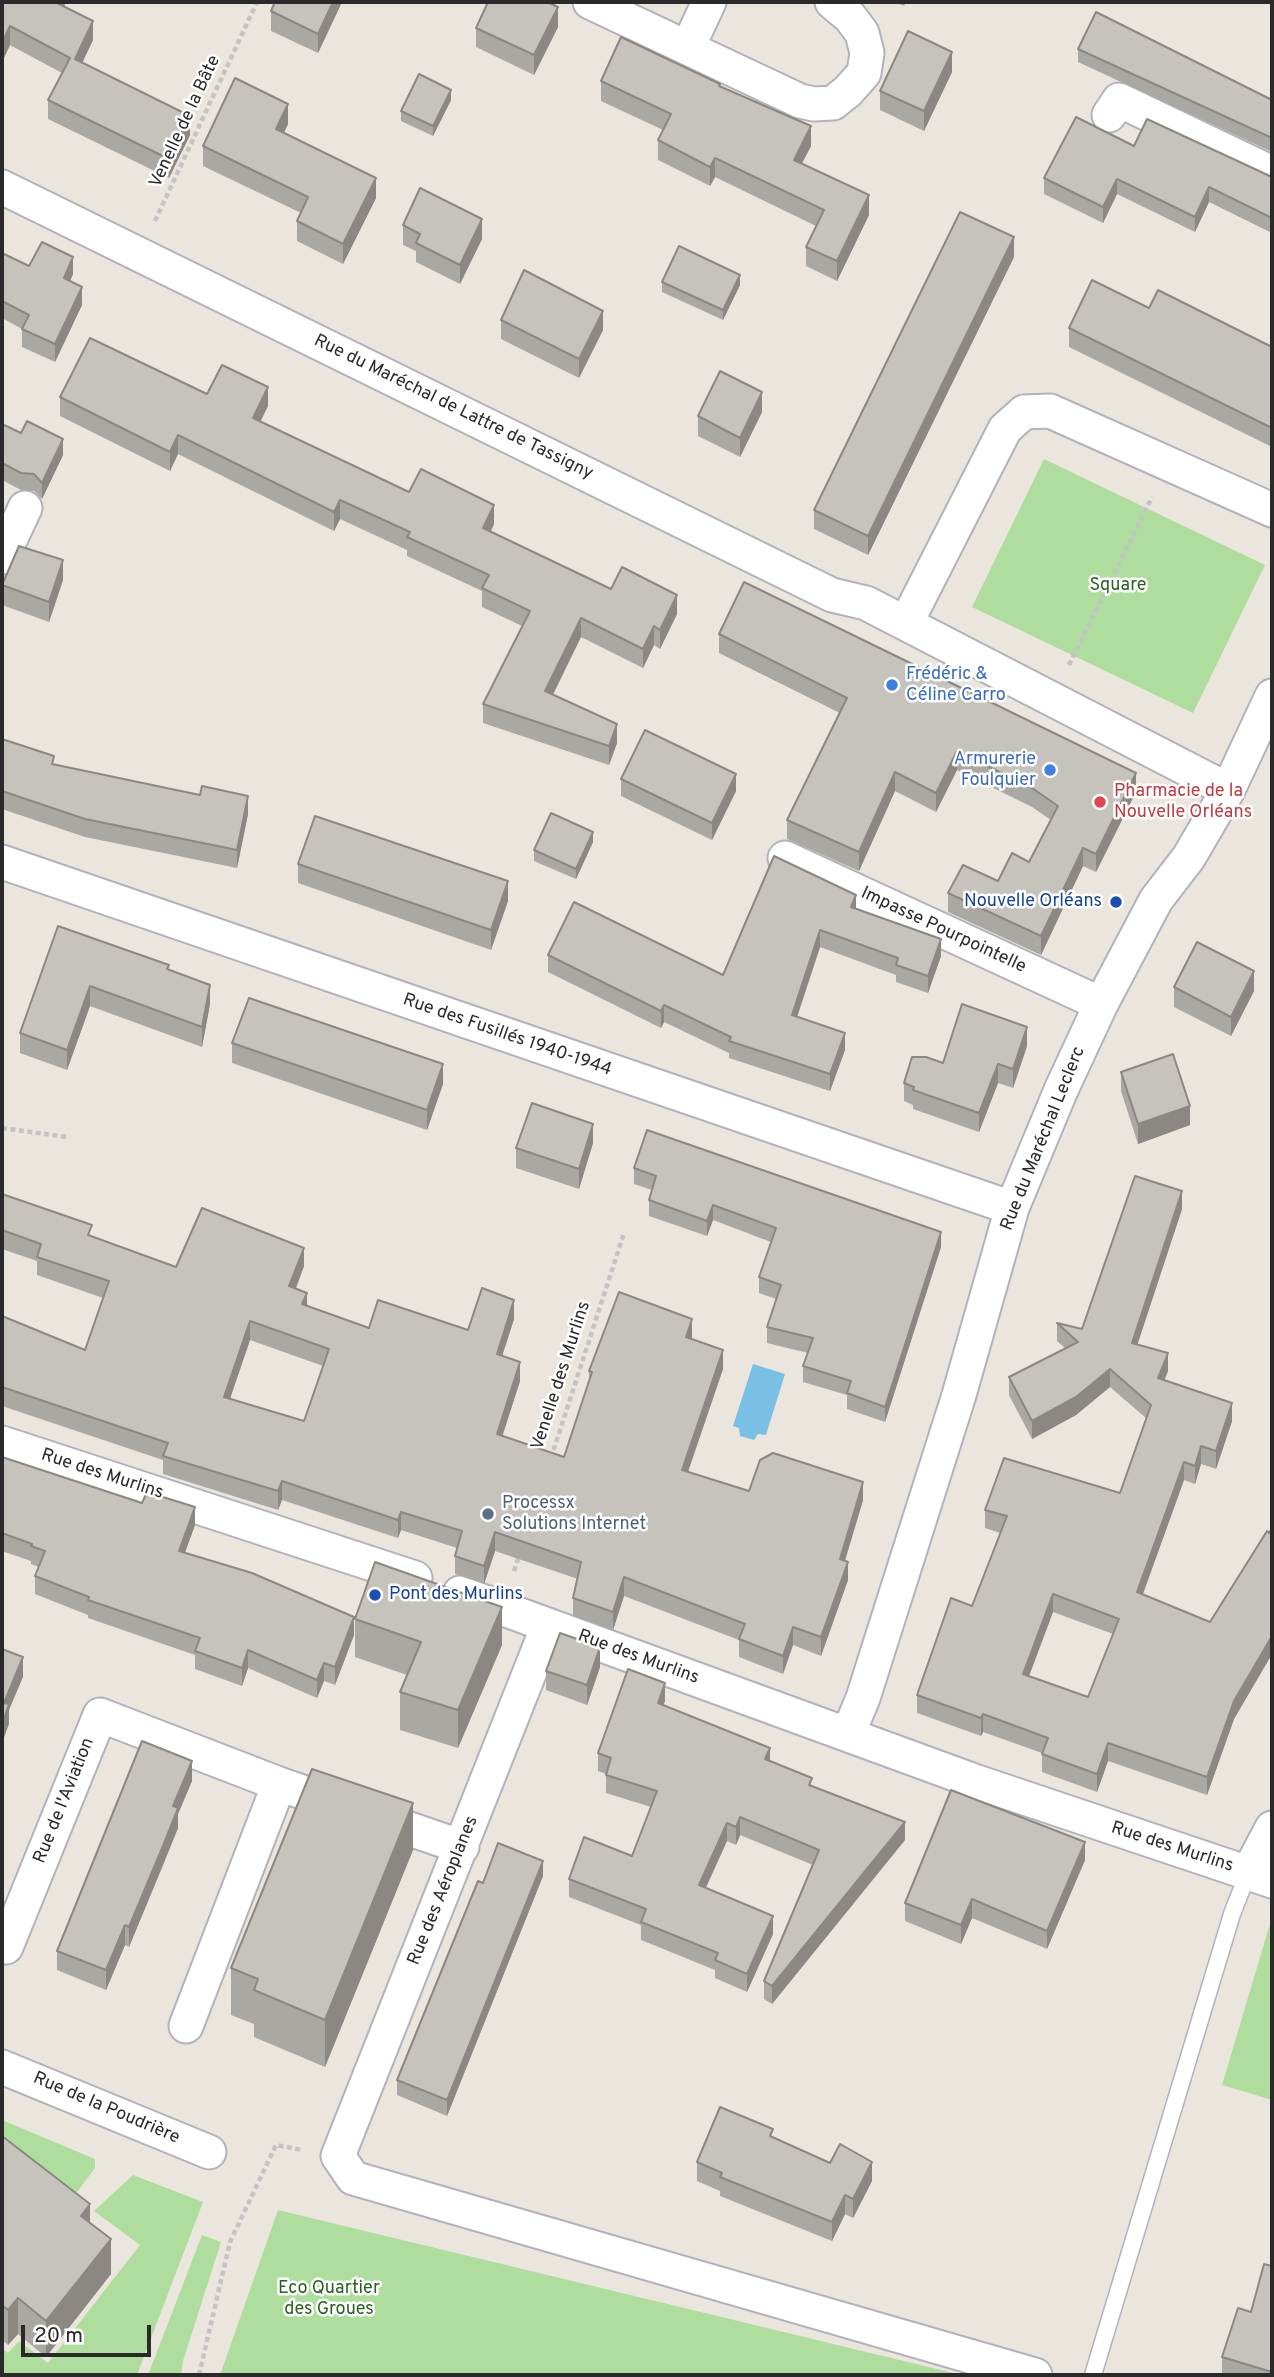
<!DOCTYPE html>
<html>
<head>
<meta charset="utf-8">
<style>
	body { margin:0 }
	#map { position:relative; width:1274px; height:2377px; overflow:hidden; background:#ebe6dd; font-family:Overpass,sans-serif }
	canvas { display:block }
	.frame { position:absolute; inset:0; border:4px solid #2a2a2a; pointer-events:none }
	.scale { position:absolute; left:21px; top:2325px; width:130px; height:32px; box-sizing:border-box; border:4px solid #2a2a2a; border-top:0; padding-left:9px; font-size:21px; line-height:24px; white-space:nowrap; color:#2a2a2a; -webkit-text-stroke:5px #fff; paint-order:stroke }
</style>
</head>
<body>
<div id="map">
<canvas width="1274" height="2377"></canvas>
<div class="frame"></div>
<div class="scale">20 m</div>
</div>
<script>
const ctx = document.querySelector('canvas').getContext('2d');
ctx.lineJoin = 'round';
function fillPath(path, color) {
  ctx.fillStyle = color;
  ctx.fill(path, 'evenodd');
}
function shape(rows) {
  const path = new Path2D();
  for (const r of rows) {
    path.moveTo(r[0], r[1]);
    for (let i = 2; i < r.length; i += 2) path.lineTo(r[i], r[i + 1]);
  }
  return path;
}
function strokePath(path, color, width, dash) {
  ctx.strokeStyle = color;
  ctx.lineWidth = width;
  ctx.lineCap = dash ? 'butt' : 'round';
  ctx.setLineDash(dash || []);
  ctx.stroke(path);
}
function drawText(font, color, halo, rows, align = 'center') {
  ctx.font = font + ' Overpass,sans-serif';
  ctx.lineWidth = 5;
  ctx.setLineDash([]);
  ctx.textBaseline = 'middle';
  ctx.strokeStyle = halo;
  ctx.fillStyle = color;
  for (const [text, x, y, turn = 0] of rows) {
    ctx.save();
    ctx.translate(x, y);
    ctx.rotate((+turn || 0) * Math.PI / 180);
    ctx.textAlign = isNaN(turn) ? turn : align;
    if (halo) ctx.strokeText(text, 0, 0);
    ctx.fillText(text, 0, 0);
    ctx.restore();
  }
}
fillPath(shape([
	[1044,459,1265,565,1193,713,972,607],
	[1269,1927,1272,1928,1272,2100,1222,2085],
	[2,2120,95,2159,95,2168,65,2208,2,2185],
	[133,2175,203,2202,137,2375,2,2375,2,2348,8,2353,19,2341,48,2363,140,2245,94,2211],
	[278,2210,962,2375,220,2375],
	[202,2235,221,2242,183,2361,181,2375,148,2375]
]), '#afdd9e');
fillPath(shape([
	[753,1364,785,1374,766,1435,758,1434,754,1440,740,1436,739,1428,733,1426]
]), '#79c0e4');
const service = shape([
	[1093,2375,1232,1914,1248,1873]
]);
const minor = shape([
	[590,2,800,101,814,104,833,103,848,91,864,73,867,53,862,33,850,17,832,2],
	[688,47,709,2],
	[1109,115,1119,100,1272,173],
	[2,187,832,595,866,603,1228,790],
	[2,557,25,508],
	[906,623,1005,429,1024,412,1050,411,1272,510],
	[785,858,1101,1004],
	[2,862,1012,1208],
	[2,1443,415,1578],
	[460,1593,977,1782,1272,1881],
	[548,1626,338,2156,353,2178,1035,2375],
	[848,1734,863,1698,959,1395,1012,1208,1061,1090,1101,1004,1156,900,1189,857,1228,790,1272,696],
	[1248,1873,1272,1828],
	[6,1947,100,1715,279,1784,462,1847],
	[186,2026,279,1784],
	[2,2067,209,2152]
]);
strokePath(service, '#b1b2bc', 19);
strokePath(minor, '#b1b2bc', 37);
strokePath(shape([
	[155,221,257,2],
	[1069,665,1152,497],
	[2,1128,67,1137],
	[551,1458,624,1233],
	[514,1571,520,1553],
	[199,2375,230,2242,276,2145,302,2150]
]), '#c3c3c3', 4.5, [5, 3.5]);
strokePath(service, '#fff', 16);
strokePath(minor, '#fff', 33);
fillPath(shape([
	[2,2,66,2,64,6,93,40,82,63,190,135,169,178,48,119,48,100,62,73,10,45,2,62],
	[275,2,342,2,318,53,271,31,271,11],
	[895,2,906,2,904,6],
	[558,27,534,75,476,47,476,28],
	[1078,49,1272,100,1272,152,1078,62],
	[952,72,924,131,880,110,880,91],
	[601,81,720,86,811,146,802,163,869,215,837,281,806,266,806,247,816,226,715,177,710,186,658,160,658,140,663,130,601,101],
	[451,100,433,136,401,121,401,111],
	[288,124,284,133,376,198,343,264,297,241,297,221,301,213,203,166,203,146],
	[1134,146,1272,177,1272,233,1209,202,1195,232,1117,194,1103,223,1044,194,1044,178],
	[403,225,482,239,460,284,416,262,416,251,403,245],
	[2,253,29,266,73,274,70,281,82,305,55,362,22,347,22,329,2,318],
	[1014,257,868,555,814,529,814,510],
	[662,282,740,285,723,320,662,292],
	[1149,308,1272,347,1272,447,1069,347,1069,328],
	[501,320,603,330,579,378,501,339],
	[207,394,268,406,260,421,409,492,494,524,491,531,611,589,677,614,660,649,654,645,643,668,581,637,553,695,617,743,609,765,483,723,483,704,522,626,482,607,482,591,407,556,407,550,340,519,334,531,178,454,170,471,60,416,60,397],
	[762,412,740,457,698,436,698,416],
	[2,424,63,455,42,499,34,491,21,490,2,480],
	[63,580,49,622,2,605,2,585],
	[719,634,1136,792,1096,872,1083,866,1041,955,948,912,948,893,998,881,1029,862,1051,820,1032,807,957,770,936,812,895,791,859,871,787,839,787,820,840,713,719,653],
	[2,739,54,764,200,795,248,814,237,868,85,837,2,809],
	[621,779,736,791,712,840,621,796],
	[593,842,576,879,534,861,534,850],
	[298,864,508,901,491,950,298,883],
	[856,908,941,956,928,993,896,982,896,975,820,947,797,1017,845,1050,830,1091,729,1058,729,1053,664,1022,661,1028,548,972,548,955,723,975],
	[58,926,169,970,210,1004,202,1047,90,1006,67,1070,20,1053,20,1033],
	[1174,987,1254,991,1231,1036,1174,1007],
	[232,1043,443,1084,427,1130,232,1063],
	[1027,1046,1013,1088,998,1083,979,1132,913,1109,913,1105,904,1101,904,1083,943,1063],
	[1121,1072,1190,1125,1138,1144,1121,1091],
	[593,1143,579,1189,516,1168,516,1148],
	[634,1168,941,1247,885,1422,847,1409,847,1395,803,1382,803,1366,808,1353,767,1343,767,1327,776,1299,759,1293,759,1277,771,1242,713,1220,707,1236,649,1216,649,1200,652,1190,634,1184],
	[2,1194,92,1237,176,1267,304,1266,296,1289,307,1306,369,1328,468,1330,514,1319,502,1356,520,1381,502,1436,564,1457,589,1380,589,1371,692,1337,692,1339,723,1369,688,1472,749,1491,863,1500,845,1561,848,1580,821,1656,793,1645,783,1674,739,1657,739,1640,624,1596,613,1630,573,1616,573,1598,578,1579,495,1551,484,1584,455,1574,455,1556,457,1548,401,1530,398,1538,282,1500,278,1510,163,1474,163,1460,2,1406,2,1316,85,1350,103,1298,37,1275,37,1261,2,1249],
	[250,1340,323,1366,304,1421,230,1399],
	[1182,1209,1137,1345,1168,1371,1164,1380,1232,1421,1216,1469,1201,1464,1195,1484,1184,1480,1143,1594,1210,1622,1272,1528,1272,1654,1234,1719,1207,1795,1108,1761,1097,1792,1042,1772,1042,1753,983,1732,981,1736,917,1713,917,1695,972,1606,1000,1533,985,1528,985,1510,1120,1493,1146,1418,1110,1387,1076,1415,1032,1439,1009,1395,1009,1377,1065,1348,1057,1341,1057,1323,1082,1329],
	[1053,1612,1113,1634,1088,1697,1029,1676],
	[2,1457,195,1525,185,1552,354,1635,335,1685,324,1681,317,1698,248,1668,242,1686,195,1669,195,1655,88,1618,88,1615,35,1594,35,1576,39,1567,31,1564,31,1561,2,1551],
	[355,1619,502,1645,458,1748,400,1730,400,1692,407,1675,355,1657],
	[600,1667,587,1705,546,1690,546,1671],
	[665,1701,663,1705,770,1761,905,1840,772,2004,764,1999,764,1981,813,1865,740,1835,736,1845,727,1841,706,1888,773,1934,747,1992,715,1978,715,1970,641,1940,641,1925,569,1897,569,1879,632,1856,651,1807,606,1793,606,1774,598,1771,598,1753],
	[192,1781,178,1814,178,1828,162,1868,129,1947,125,1945,106,1990,57,1970,57,1951],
	[413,1850,325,2067,254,2037,254,2024,231,2015,231,1968],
	[1085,1860,1047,1949,972,1918,961,1944,905,1921,905,1903],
	[543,1876,447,2116,397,2095,397,2080,483,1883],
	[2,2136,90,2222,111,2274,46,2357,18,2334,8,2345,2,2340],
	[773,2138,872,2181,853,2218,845,2214,832,2241,720,2196,720,2191,697,2181,697,2162],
	[1272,2266,1272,2375,1227,2375,1222,2374,1222,2357,1251,2312]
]), '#aaa8a3');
fillPath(shape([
	[57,2,66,2,57,22],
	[333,2,342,2,318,53,318,34],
	[558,7,558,27,534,75,534,55],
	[93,21,93,40,75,78,75,59],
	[10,26,10,45,2,62,2,43],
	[952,52,952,72,924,131,924,111],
	[451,90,451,100,433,136,433,126],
	[288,104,288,124,276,149,276,129],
	[190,116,190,135,169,178,169,159],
	[811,126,811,146,794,179,794,160],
	[715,158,715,177,710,186,710,167],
	[376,178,376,198,343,264,343,244],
	[1117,179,1117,194,1103,223,1103,207],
	[1209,187,1209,202,1195,232,1195,217],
	[869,195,869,215,837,281,837,261],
	[482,219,482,239,460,284,460,265],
	[1014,237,1014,257,868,555,868,536],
	[73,257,73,274,64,295,64,278],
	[740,275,740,285,723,320,723,310],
	[82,287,82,305,55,362,55,344],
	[603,311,603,330,579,378,579,359],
	[268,387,268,406,253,437,253,418],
	[762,392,762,412,740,457,740,438],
	[178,435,178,454,170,471,170,452],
	[63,439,63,455,42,499,42,483],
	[340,500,340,519,334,531,334,512],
	[494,505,494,524,483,547,483,528],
	[63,560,63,580,49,622,49,602],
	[677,595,677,614,660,649,660,630],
	[581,618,581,637,545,710,545,691],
	[654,626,654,645,643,668,643,649],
	[617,724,617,743,609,765,609,746],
	[957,751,957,770,936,812,936,793],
	[895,772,895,791,859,871,859,852],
	[1136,773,1136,792,1096,872,1096,854],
	[736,774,736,791,712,840,712,823],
	[248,796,248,814,237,868,237,850],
	[593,832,593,842,576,879,576,869],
	[1083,848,1083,866,1041,955,1041,936],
	[508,881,508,901,491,950,491,930],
	[856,895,856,912,851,907],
	[820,930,820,947,792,1032,792,1015],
	[941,939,941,956,928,993,928,976],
	[1254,971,1254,991,1231,1036,1231,1017],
	[210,985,210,1004,202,1047,202,1027],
	[90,986,90,1006,67,1070,67,1050],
	[664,1005,664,1022,661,1028,661,1011],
	[1027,1027,1027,1046,1013,1088,1013,1069],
	[845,1033,845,1050,830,1091,830,1074],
	[443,1064,443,1084,427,1130,427,1110],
	[998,1064,998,1083,979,1132,979,1113],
	[1190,1106,1190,1125,1138,1144,1138,1124],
	[593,1124,593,1143,579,1189,579,1169],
	[1182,1191,1182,1209,1132,1361,1132,1343],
	[713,1205,713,1220,707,1236,707,1221],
	[941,1232,941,1247,885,1422,885,1407],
	[304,1248,304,1266,289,1305,289,1286],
	[307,1293,307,1311,302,1304],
	[514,1300,514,1319,497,1372,497,1354],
	[692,1319,692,1337,686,1356,686,1337],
	[250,1321,250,1340,224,1416,224,1397],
	[723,1350,723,1369,682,1489,682,1470],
	[1168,1353,1168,1371,1158,1396,1158,1378],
	[520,1362,520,1381,497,1453,497,1434],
	[1110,1369,1110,1387,1076,1415,1032,1439,1032,1421],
	[1232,1403,1232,1421,1216,1469,1216,1451],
	[1201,1446,1201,1464,1195,1484,1195,1466],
	[1184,1462,1184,1480,1137,1610,1137,1592],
	[282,1481,282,1500,278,1510,278,1491],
	[863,1482,863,1500,840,1577,840,1559],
	[195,1507,195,1525,179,1569,179,1551],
	[401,1512,401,1530,398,1538,398,1520],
	[495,1532,495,1551,484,1584,484,1566],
	[848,1562,848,1580,821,1656,821,1637],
	[624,1577,624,1596,613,1630,613,1612],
	[1053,1594,1053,1612,1023,1692,1023,1674],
	[502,1607,502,1645,458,1748,458,1710],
	[354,1617,354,1635,335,1685,335,1667],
	[793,1627,793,1645,783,1674,783,1656],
	[1272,1636,1272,1654,1234,1719,1207,1795,1207,1777,1234,1701],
	[600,1647,600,1667,587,1705,587,1685],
	[248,1650,248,1668,242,1686,242,1668],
	[23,1657,23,1677,9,1710,9,1724,2,1743,2,1724,4,1703],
	[324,1663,324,1681,317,1698,317,1680],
	[665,1683,665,1701,658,1721,658,1703],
	[983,1714,983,1732,981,1736,981,1718],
	[1108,1743,1108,1761,1097,1792,1097,1774],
	[770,1748,770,1766,765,1759],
	[192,1761,192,1781,178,1814,178,1828,129,1947,129,1927,173,1806],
	[413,1803,413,1850,325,2067,325,2020],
	[740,1817,740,1835,736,1845,736,1827],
	[905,1822,905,1840,772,2004,772,1986],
	[727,1823,727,1841,699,1902,699,1885],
	[1085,1842,1085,1860,1047,1949,1047,1931],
	[543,1861,543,1876,447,2116,447,2100],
	[972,1899,972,1918,961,1944,961,1925],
	[773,1916,773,1934,747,1992,747,1974],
	[125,1925,125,1945,106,1990,106,1970],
	[872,2162,872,2181,853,2218,853,2199],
	[845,2195,845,2214,832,2241,832,2222],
	[90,2204,90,2240,81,2216],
	[111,2239,111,2274,46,2357,46,2321],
	[18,2298,18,2334,8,2345,8,2310]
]), '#8b8884');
const building = shape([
	[2,2,57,2,57,3,93,21,75,59,190,116,169,159,48,100,70,58,10,26,2,43,2,2],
	[275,2,333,2,318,34,271,11,275,2],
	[488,2,547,2,558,7,534,55,476,28,488,2],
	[1096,12,1272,100,1272,138,1078,49,1096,12],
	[908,31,952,52,924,111,880,91,908,31],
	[621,37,720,84,719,86,811,126,794,160,869,195,837,261,806,247,824,210,715,158,710,167,658,140,671,114,601,81,621,37],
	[419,74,451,90,433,126,401,111,419,74],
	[235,78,288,104,276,129,376,178,343,244,297,221,308,197,203,146,235,78],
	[1076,117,1134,146,1147,119,1272,177,1272,218,1209,187,1195,217,1117,179,1103,207,1044,178,1076,117],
	[420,188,482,219,460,265,416,243,420,234,403,225,420,188],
	[960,212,1014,237,868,536,814,510,960,212],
	[42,242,73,257,64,278,82,287,55,344,22,329,29,315,2,301,2,253,29,266,42,242],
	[679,246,740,275,723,310,662,282,679,246],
	[524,270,603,311,579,359,501,320,524,270],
	[1092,280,1149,308,1158,290,1272,347,1272,428,1069,328,1092,280],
	[90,338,207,394,222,365,268,387,253,418,409,492,421,469,494,505,483,528,611,589,622,567,677,595,660,630,654,626,643,649,581,618,545,691,617,724,609,746,483,704,530,611,482,588,489,575,407,537,410,532,340,500,334,512,178,435,170,452,60,397,90,338],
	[720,371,762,392,740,438,698,416,720,371],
	[27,421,63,439,42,483,34,474,21,473,2,463,2,464,2,424,21,433,27,421],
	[19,546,63,560,49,602,2,585,19,546],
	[744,582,1136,773,1096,854,1083,848,1041,936,948,893,963,865,998,881,1012,853,1029,862,1058,806,1032,788,957,751,936,793,895,772,859,852,787,820,847,698,719,634,744,582],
	[645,730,736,774,712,823,621,779,645,730],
	[2,739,54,756,52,764,200,795,202,786,248,796,237,850,85,819,2,791,2,739],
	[551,813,593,832,576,869,534,850,551,813],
	[315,816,508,881,491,930,298,864,315,816],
	[774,856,856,895,851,907,941,939,928,976,896,965,898,958,820,930,792,1015,845,1033,830,1074,729,1041,731,1037,664,1005,661,1011,548,955,574,902,723,975,774,856],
	[58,926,169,965,167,969,210,985,202,1027,90,986,67,1050,20,1033,58,926],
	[1197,942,1254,971,1231,1017,1174,987,1197,942],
	[249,998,443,1064,427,1110,232,1043,249,998],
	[962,1004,1027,1027,1013,1069,998,1064,979,1113,913,1090,914,1087,904,1083,912,1057,926,1057,943,1063,962,1004],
	[1173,1054,1190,1106,1138,1124,1121,1072,1173,1054],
	[532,1103,593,1124,579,1169,516,1148,532,1103],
	[647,1130,941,1232,885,1407,847,1393,851,1381,803,1366,813,1338,767,1327,781,1285,759,1277,776,1228,713,1205,707,1221,649,1200,656,1176,634,1168,647,1130],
	[1135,1176,1182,1191,1132,1343,1168,1353,1158,1378,1232,1403,1216,1451,1201,1446,1195,1466,1184,1462,1137,1592,1210,1622,1267,1531,1269,1533,1272,1528,1272,1636,1234,1701,1207,1777,1108,1743,1097,1774,1042,1754,1048,1738,983,1714,981,1718,917,1695,951,1598,972,1606,1007,1516,985,1510,1004,1458,1120,1493,1151,1405,1110,1369,1076,1397,1032,1421,1009,1377,1078,1342,1057,1323,1082,1329,1135,1176],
	[1053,1594,1119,1619,1088,1697,1023,1674,1053,1594],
	[2,1194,92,1225,88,1235,176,1267,202,1208,304,1248,289,1286,307,1293,302,1304,369,1328,378,1300,468,1330,482,1288,514,1300,497,1354,520,1362,497,1434,564,1457,592,1372,589,1371,619,1292,692,1319,686,1337,723,1350,682,1470,749,1491,760,1460,773,1453,863,1482,840,1559,848,1562,821,1637,793,1627,783,1656,739,1639,745,1624,624,1577,613,1612,573,1598,581,1562,495,1532,484,1566,455,1556,462,1531,401,1512,398,1520,282,1481,278,1491,163,1456,168,1443,2,1387,2,1316,85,1350,109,1281,37,1257,41,1244,2,1230,2,1194],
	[250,1321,329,1349,304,1421,224,1397,250,1321],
	[2,1457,142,1503,147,1492,195,1507,179,1551,252,1573,354,1617,335,1667,324,1663,317,1680,248,1650,242,1668,195,1651,200,1638,88,1600,89,1597,35,1576,45,1551,31,1546,32,1544,2,1533,2,1457],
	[375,1562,502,1607,458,1710,400,1692,421,1642,355,1619,375,1562],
	[560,1633,600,1647,587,1685,546,1671,560,1633],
	[2,1649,23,1657,4,1703,9,1704,2,1724,2,1649],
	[628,1669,665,1683,658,1703,770,1748,765,1759,812,1778,809,1785,905,1822,772,1986,764,1981,819,1850,740,1817,736,1827,727,1823,699,1885,773,1916,747,1974,715,1960,718,1953,641,1922,646,1909,569,1879,584,1837,632,1856,657,1791,606,1775,611,1758,598,1753,628,1669],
	[142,1741,192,1761,173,1806,178,1808,162,1848,129,1927,125,1925,106,1970,57,1951,142,1741],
	[312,1769,413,1803,325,2020,254,1990,258,1979,231,1968,312,1769],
	[951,1790,1085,1842,1047,1931,972,1899,961,1925,905,1903,951,1790],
	[498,1843,543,1861,447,2100,397,2080,478,1881,483,1883,498,1843],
	[720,2107,773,2129,770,2136,830,2163,840,2144,872,2162,853,2199,845,2195,832,2222,720,2177,722,2173,697,2162,720,2107],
	[2,2136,90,2204,81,2216,111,2239,46,2321,18,2298,8,2310,2,2305,2,2136],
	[1264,2264,1272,2266,1272,2372,1222,2357,1238,2308,1251,2312,1264,2264]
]);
fillPath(building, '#c6c3bd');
strokePath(building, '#8b8884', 2);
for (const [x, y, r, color] of [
	[892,685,7,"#3f7fe0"],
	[1050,770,7,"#3f7fe0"],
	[1100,802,7,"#e0444e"],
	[1116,902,7,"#1a4fb4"],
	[488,1514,7,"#5c6f8a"],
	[375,1595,7,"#1a4fb4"]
]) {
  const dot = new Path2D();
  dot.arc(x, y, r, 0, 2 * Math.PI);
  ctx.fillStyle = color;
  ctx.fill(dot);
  strokePath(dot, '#fff', 2.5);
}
drawText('18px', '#2a2a2a', '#fff', [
	["Venelle de la Bâte",186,122,-65],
	["Rue du Maréchal de Lattre de Tassigny",453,408,26],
	["Impasse Pourpointelle",943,931,25],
	["Rue des Fusillés 1940-1944",507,1036,19],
	["Rue du Maréchal Leclerc",1044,1139,-68],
	["Venelle des Murlins",562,1376,-72],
	["Rue des Murlins",102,1475,18],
	["Rue des Murlins",638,1658,20],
	["Rue de l'Aviation",65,1801,-68],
	["Rue des Murlins",1172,1848,18],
	["Rue des Aéroplanes",444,1891,-68],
	["Rue de la Poudrière",106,2109,23]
]);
drawText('18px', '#296120', '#fff', [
	["Square",1118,586],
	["Eco Quartier",329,2289],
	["des Groues",329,2310]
]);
drawText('18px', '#366cbe', '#fff', [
	["Frédéric &",906,675],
	["Céline Carro",906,696],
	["Armurerie",1036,760,"right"],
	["Foulquier",1036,781,"right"]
], 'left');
drawText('18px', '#be3a42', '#fff', [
	["Pharmacie de la",1114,792],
	["Nouvelle Orléans",1114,813]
], 'left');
drawText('18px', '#164399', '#fff', [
	["Nouvelle Orléans",1102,902],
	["Pont des Murlins",389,1595,"left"]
], 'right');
drawText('18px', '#4e5e75', '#fff', [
	["Processx",502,1504],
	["Solutions Internet",502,1525]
], 'left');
</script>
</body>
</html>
